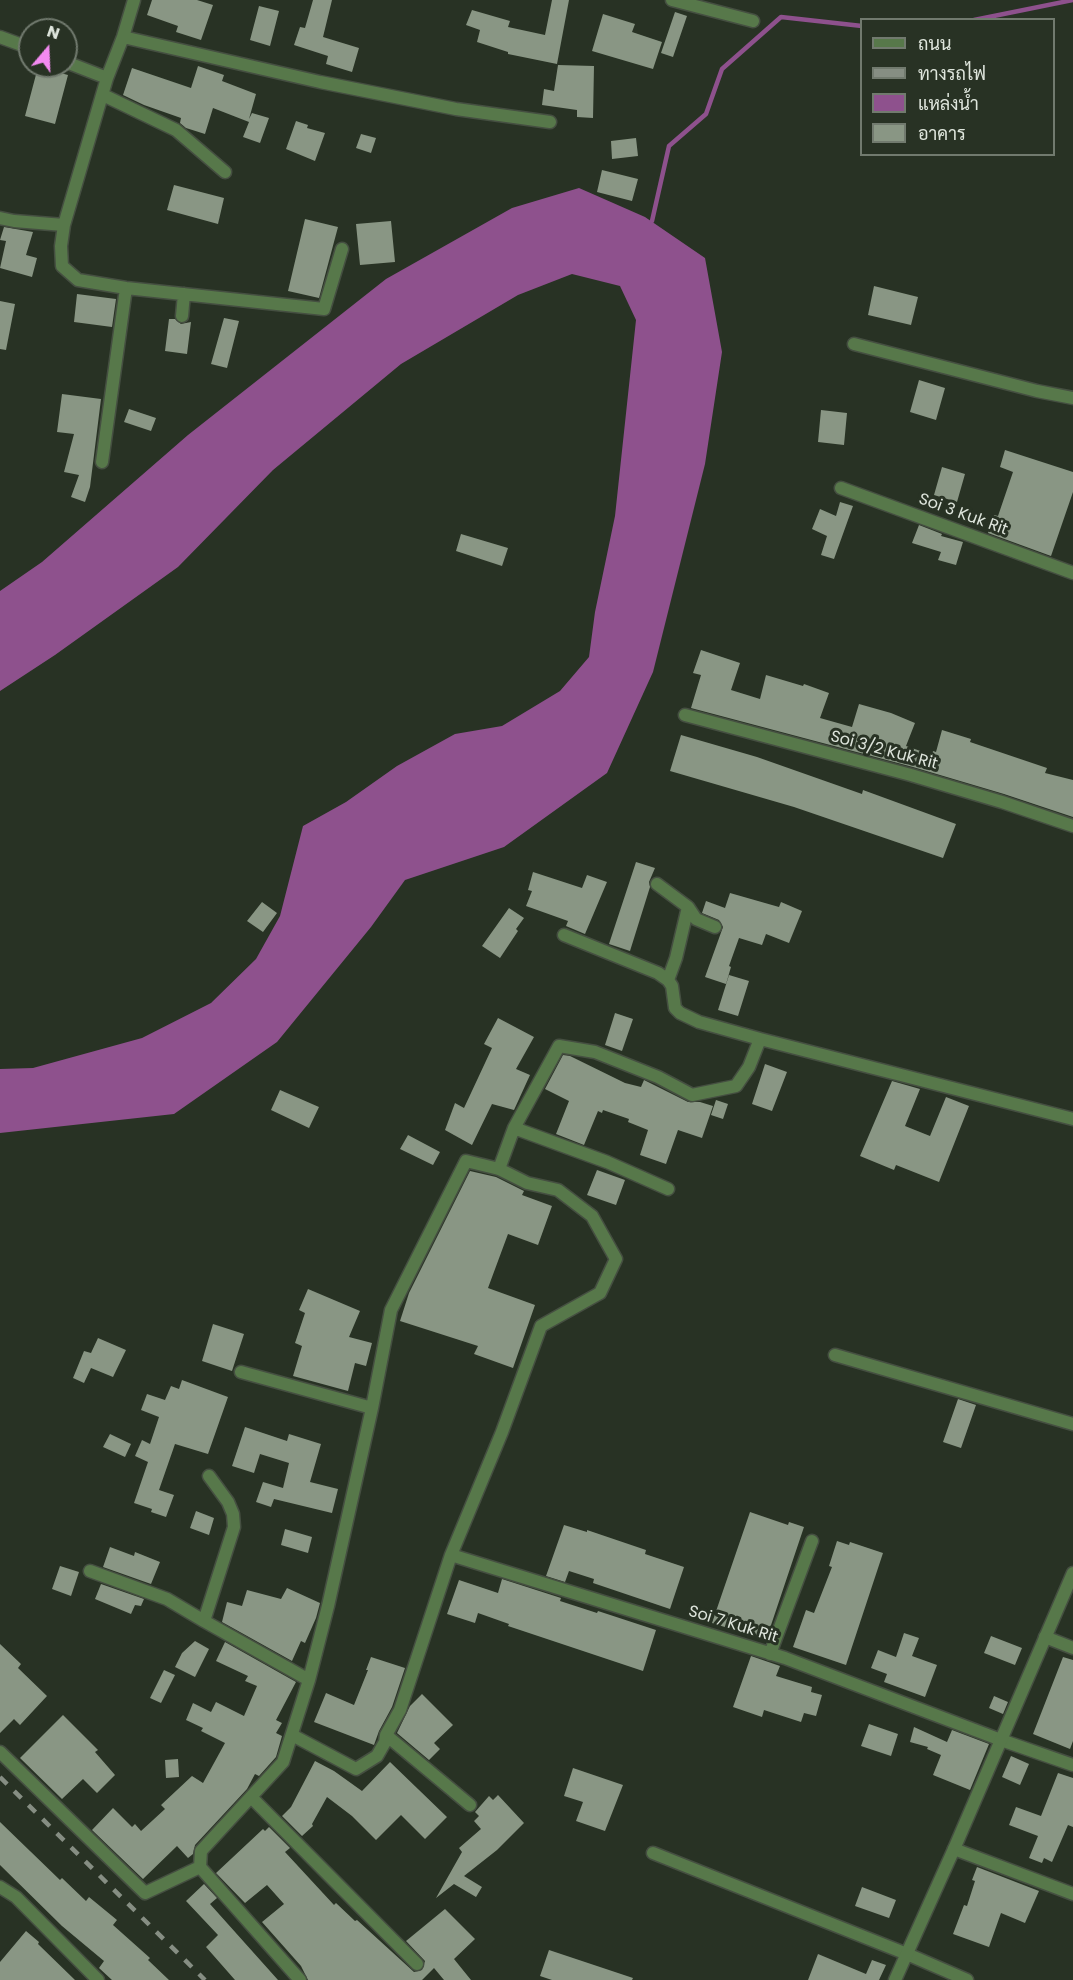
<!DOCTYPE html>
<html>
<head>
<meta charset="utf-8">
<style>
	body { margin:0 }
	#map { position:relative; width:1073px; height:1980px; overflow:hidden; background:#283224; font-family:Poppins,Sarabun,sans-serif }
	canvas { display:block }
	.legend { position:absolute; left:860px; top:18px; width:195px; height:138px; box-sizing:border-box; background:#283224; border:2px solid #717a6e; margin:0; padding:8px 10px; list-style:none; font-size:18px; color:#dee5dc }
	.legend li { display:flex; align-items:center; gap:12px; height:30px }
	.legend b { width:30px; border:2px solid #717a6e }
	.north { position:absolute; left:18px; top:18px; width:60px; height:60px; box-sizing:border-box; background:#283224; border:2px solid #717a6e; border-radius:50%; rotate:19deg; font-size:16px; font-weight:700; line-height:24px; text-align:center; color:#dee5dc }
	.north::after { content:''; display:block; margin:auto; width:21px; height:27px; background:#f38af1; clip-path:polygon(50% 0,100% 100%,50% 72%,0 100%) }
</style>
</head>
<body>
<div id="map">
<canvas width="1073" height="1980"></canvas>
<ul class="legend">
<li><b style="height:8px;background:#57784a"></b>ถนน</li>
<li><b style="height:8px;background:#868e83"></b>ทางรถไฟ</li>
<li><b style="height:16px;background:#8e518d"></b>แหล่งน้ำ</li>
<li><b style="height:16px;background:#899684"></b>อาคาร</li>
</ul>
<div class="north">N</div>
</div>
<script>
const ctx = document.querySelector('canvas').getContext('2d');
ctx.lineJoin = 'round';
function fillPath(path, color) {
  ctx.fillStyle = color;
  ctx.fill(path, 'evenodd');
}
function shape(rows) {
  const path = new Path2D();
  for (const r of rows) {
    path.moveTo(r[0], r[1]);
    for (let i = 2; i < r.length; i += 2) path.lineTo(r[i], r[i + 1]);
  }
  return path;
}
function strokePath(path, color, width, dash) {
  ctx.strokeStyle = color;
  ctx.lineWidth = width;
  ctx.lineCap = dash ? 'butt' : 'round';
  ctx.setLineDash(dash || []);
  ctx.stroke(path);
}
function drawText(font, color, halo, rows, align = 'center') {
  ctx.font = font + ' Poppins,sans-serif';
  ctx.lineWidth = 6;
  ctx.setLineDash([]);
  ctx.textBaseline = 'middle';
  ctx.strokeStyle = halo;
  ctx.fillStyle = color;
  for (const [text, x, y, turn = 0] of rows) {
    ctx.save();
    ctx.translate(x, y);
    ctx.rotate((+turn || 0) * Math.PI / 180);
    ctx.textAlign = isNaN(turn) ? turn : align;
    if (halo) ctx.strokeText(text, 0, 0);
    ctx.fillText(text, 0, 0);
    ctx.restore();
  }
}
fillPath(shape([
	[579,188,645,217,705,258,722,352,705,464,653,672,607,773,504,847,405,880,371,927,277,1042,174,1114,0,1133,0,1069,33,1068,142,1038,211,1003,256,959,280,916,303,826,346,802,397,766,455,734,502,726,560,691,589,657,595,612,615,516,636,320,620,286,572,274,518,295,401,364,273,470,178,567,55,655,0,691,0,591,42,562,188,435,386,279,512,208]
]), '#8e518d');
strokePath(shape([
	[974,20,1073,0],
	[652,221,669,146,706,114,722,69,781,17,862,26]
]), '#8e518d', 4.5);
fillPath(shape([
	[152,0,197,0,213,5,201,40,176,32,178,26,147,15],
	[313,0,332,0,323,37,359,48,352,72,326,64,328,56,294,45,300,27,305,28],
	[552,0,569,0,557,64,508,54,508,52,477,42,480,30,466,25,472,10,510,21,508,27,545,35],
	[259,6,279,11,270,46,250,40],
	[675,12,687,16,673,57,661,53],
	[603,14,635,24,632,32,662,42,653,69,592,51],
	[558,65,594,66,593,118,577,117,577,110,542,105,544,89,554,91],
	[198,66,224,75,222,81,256,94,249,119,252,113,269,118,260,143,243,137,249,122,213,108,205,134,186,128,180,123,181,118,144,105,123,95,132,68,191,88],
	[38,67,68,75,55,124,25,116],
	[296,121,308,125,307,128,325,133,315,161,286,149],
	[361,134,376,138,371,153,356,148],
	[636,138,638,156,612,159,611,141],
	[602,170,638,179,632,201,597,192],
	[174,185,224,198,218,224,167,210],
	[305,219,338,227,319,298,288,291],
	[391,221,395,262,360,265,356,224],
	[4,227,33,232,26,255,37,258,32,277,0,268,6,241,0,240],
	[874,286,918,297,911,325,868,315],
	[77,294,116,299,112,327,74,322],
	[0,301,15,304,6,350,0,349],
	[224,318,239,321,227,368,211,364],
	[169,319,175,319,181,324,191,322,187,354,165,351],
	[919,380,945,388,936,420,910,412],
	[62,394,101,399,90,487,85,502,71,497,79,475,64,472,74,434,57,432],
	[129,409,156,418,151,431,124,422],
	[821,410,847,413,844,445,818,442],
	[1005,450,1073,472,1073,492,1051,556,988,533,994,515,998,516,1013,472,1000,467],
	[942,467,965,474,957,502,934,495],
	[840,502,853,506,834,559,821,555,827,536,812,529,820,509,836,516],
	[919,525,942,534,941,536,963,542,956,565,938,560,941,552,912,543],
	[461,534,508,548,502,566,456,551],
	[701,650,740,663,731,690,760,699,766,675,803,686,804,684,829,693,820,718,852,727,859,704,891,713,915,723,906,746,932,755,933,751,936,752,942,730,971,739,970,742,1047,768,1045,773,1073,780,1073,817,1004,794,913,767,691,708,701,675,693,673],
	[681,735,757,757,862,794,863,790,956,824,943,858,794,807,670,771],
	[636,862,655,868,649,882,650,887,630,951,609,944],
	[533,872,582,888,587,875,607,882,585,934,566,926,568,921,526,906,532,891,528,890],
	[730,893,779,907,781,902,802,911,789,943,766,934,762,945,739,938,729,966,731,967,726,984,705,977,723,927,719,920,702,913,706,901,725,908],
	[262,902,277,913,263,932,247,921],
	[509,908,524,918,516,929,518,931,500,958,482,946],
	[729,975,749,981,738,1016,718,1010],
	[615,1013,633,1019,622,1051,605,1045],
	[498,1018,534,1037,516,1069,530,1075,514,1110,492,1104,472,1145,445,1130,455,1103,464,1108,492,1048,484,1044],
	[563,1055,570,1056,625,1083,641,1087,644,1080,688,1102,700,1102,713,1106,702,1138,678,1130,666,1164,640,1155,648,1130,628,1122,629,1119,603,1110,602,1113,598,1111,584,1145,556,1134,569,1101,545,1089],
	[765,1064,787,1072,772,1111,752,1104],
	[892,1081,920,1089,905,1126,930,1136,946,1097,969,1106,939,1182,896,1165,894,1170,860,1156],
	[280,1090,319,1107,309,1128,271,1110],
	[716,1100,728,1104,723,1119,711,1115],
	[408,1135,440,1152,433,1165,400,1149],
	[597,1170,625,1180,616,1205,587,1195],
	[470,1171,496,1177,524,1191,522,1195,552,1206,538,1245,508,1234,488,1288,535,1305,513,1368,474,1354,478,1346,400,1321,409,1293],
	[308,1289,360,1311,349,1337,372,1343,366,1366,355,1363,348,1391,293,1376,302,1346,295,1343,305,1313,299,1310],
	[213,1324,244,1334,232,1371,202,1361],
	[98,1338,126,1350,113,1377,91,1368,84,1383,73,1378,84,1351,91,1353],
	[182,1380,228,1397,208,1454,175,1444,159,1490,174,1495,166,1517,151,1512,152,1509,134,1503,148,1462,135,1456,142,1440,150,1444,159,1417,141,1410,147,1394,165,1400,171,1386,179,1389],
	[958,1399,976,1405,961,1448,943,1442],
	[245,1427,287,1441,289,1434,321,1444,310,1482,338,1489,332,1513,274,1499,271,1507,256,1502,263,1482,283,1488,289,1463,260,1454,254,1473,232,1466],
	[110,1434,131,1444,125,1457,103,1447],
	[196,1511,214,1518,209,1535,190,1528],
	[750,1512,788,1525,789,1522,804,1527,766,1640,712,1623],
	[564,1525,587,1532,587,1530,646,1550,645,1554,684,1567,670,1609,593,1583,594,1579,569,1571,565,1582,546,1576],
	[285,1529,312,1537,308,1553,281,1545],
	[837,1541,849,1545,850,1542,883,1553,846,1665,793,1647,806,1610,814,1613,832,1567,829,1566],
	[110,1547,134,1556,135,1552,160,1562,151,1584,103,1567],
	[60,1566,79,1572,71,1596,52,1589],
	[502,1579,561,1598,560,1601,597,1613,598,1611,656,1630,643,1671,508,1626,509,1624,478,1613,475,1623,447,1614,459,1580,498,1593],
	[101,1584,144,1599,141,1606,135,1605,131,1614,95,1599],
	[287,1588,320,1603,316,1618,305,1643,301,1641,292,1661,222,1622,227,1602,242,1606,247,1590,281,1599],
	[904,1633,919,1638,912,1656,937,1665,925,1697,884,1682,887,1674,871,1668,878,1650,896,1657],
	[991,1636,1022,1648,1015,1665,984,1653],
	[195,1641,209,1649,195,1677,175,1667,182,1653],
	[225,1642,296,1682,276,1720,282,1723,276,1733,282,1736,276,1757,259,1776,255,1774,247,1789,195,1845,193,1854,188,1858,177,1846,143,1879,92,1830,113,1808,132,1827,135,1824,141,1831,165,1809,161,1805,192,1776,203,1783,225,1743,201,1731,203,1728,186,1720,193,1703,211,1712,216,1702,244,1716,257,1686,245,1681,248,1676,216,1661],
	[0,1644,21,1664,18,1668,47,1696,20,1725,14,1719,0,1733],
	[751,1656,780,1666,776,1676,812,1687,811,1692,822,1695,816,1716,804,1713,801,1722,764,1710,762,1717,733,1707],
	[371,1657,405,1668,392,1707,379,1731,374,1745,314,1722,326,1693,354,1705,368,1670,366,1670],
	[1063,1657,1073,1660,1073,1741,1070,1749,1033,1734],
	[164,1670,175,1675,161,1703,150,1698],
	[422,1694,453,1725,434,1743,440,1749,429,1760,397,1733,410,1706],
	[994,1696,1008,1702,1003,1714,989,1708],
	[63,1715,98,1750,95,1752,115,1775,97,1793,83,1779,62,1799,20,1758],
	[869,1724,898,1734,891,1756,861,1746],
	[914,1727,947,1742,952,1730,989,1744,970,1790,933,1775,941,1755,927,1749,928,1747,910,1742],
	[1011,1756,1029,1764,1020,1785,1002,1777],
	[178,1759,179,1777,166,1778,165,1760],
	[315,1761,334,1771,362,1791,390,1762,447,1817,425,1839,401,1815,376,1840,352,1816,327,1797,312,1824,313,1826,302,1836,282,1816,291,1807],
	[573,1768,623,1785,605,1831,576,1821,583,1802,564,1796],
	[1058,1773,1073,1778,1073,1827,1068,1825,1052,1862,1044,1858,1042,1863,1029,1858,1038,1836,1009,1825,1016,1807,1041,1816],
	[498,1795,524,1823,497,1850,464,1876,482,1887,476,1897,454,1884,436,1898,462,1852,459,1848,481,1829,474,1821,479,1816,475,1812,489,1796,493,1800],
	[0,1822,60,1880,62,1878,86,1901,89,1897,117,1920,113,1925,150,1958,148,1960,169,1980,112,1980,99,1968,104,1961,62,1926,0,1865],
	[269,1827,290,1848,285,1852,334,1905,336,1903,355,1921,357,1920,414,1972,422,1970,425,1961,406,1941,445,1909,475,1939,454,1959,471,1980,444,1980,434,1968,422,1980,308,1980,301,1966,262,1922,284,1904,267,1885,245,1903,216,1873,263,1829,265,1831],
	[977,1867,1039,1891,1025,1923,1001,1913,989,1947,953,1934,964,1905,967,1906,975,1881,972,1880],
	[204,1884,217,1898,210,1904,278,1980,235,1980,206,1947,218,1935,186,1901],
	[862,1887,896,1900,889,1918,855,1906],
	[26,1931,39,1942,38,1944,75,1980,0,1980,0,1962],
	[549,1950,633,1978,632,1980,552,1980,540,1976],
	[818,1954,866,1974,872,1960,886,1965,879,1980,808,1980]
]), '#899684');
const minor = shape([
	[672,0,753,21],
	[0,37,30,48],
	[123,37,320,82,456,109,550,122],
	[66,62,107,78,123,37,134,0],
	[107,78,64,225,61,246,62,266,78,280,126,288,324,309,342,249],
	[103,95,176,130,225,172],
	[0,218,14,221,64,225],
	[182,316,184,294],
	[854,344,1037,391,1073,398],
	[102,462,126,288],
	[841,488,1073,573],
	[685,715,911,775,1002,802,1073,826],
	[657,884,688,907,676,958,668,980],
	[688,907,696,919,715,927],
	[564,935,658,973,668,980,672,986,675,1008,680,1013,699,1022,760,1039],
	[514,1128,607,1162,668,1189],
	[499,1169,514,1128,559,1046,595,1052,658,1077,692,1095,736,1086,749,1067,760,1039,1073,1119],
	[835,1355,1073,1424],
	[241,1372,372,1408],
	[209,1476,228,1502,233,1514,234,1527,204,1621,309,1680],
	[451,1555,785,1658,1001,1740,1073,1765],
	[90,1571,167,1599,204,1621],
	[1045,1637,1073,1648],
	[770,1654,812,1541],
	[292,1735,356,1769,377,1756,385,1742,386,1735,400,1710,451,1555,502,1432,541,1326,600,1293,616,1259,592,1216,558,1190,527,1183,499,1169,466,1161,391,1310,372,1408,328,1606,309,1680,283,1762,201,1851,200,1867,300,1980],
	[386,1735,470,1805],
	[0,1752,145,1893,200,1867],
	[251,1797,417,1964],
	[954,1849,1073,1894],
	[653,1853,907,1954,967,1980]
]);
const tertiary = shape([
	[0,1887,16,1897,98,1980],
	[895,1980,954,1849,1073,1573]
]);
strokePath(minor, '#454f41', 15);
strokePath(tertiary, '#454f41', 15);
strokePath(minor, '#57784a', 12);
strokePath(tertiary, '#57784a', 12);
strokePath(shape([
	[0,1777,205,1980]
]), '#868e83', 4.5, [10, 10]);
drawText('16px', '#dee5dc', '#283224', [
	["Soi 3 Kuk Rit",963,515,20],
	["Soi 3/2 Kuk Rit",884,751,15],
	["Soi 7 Kuk Rit",733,1625,17]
]);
</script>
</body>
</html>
